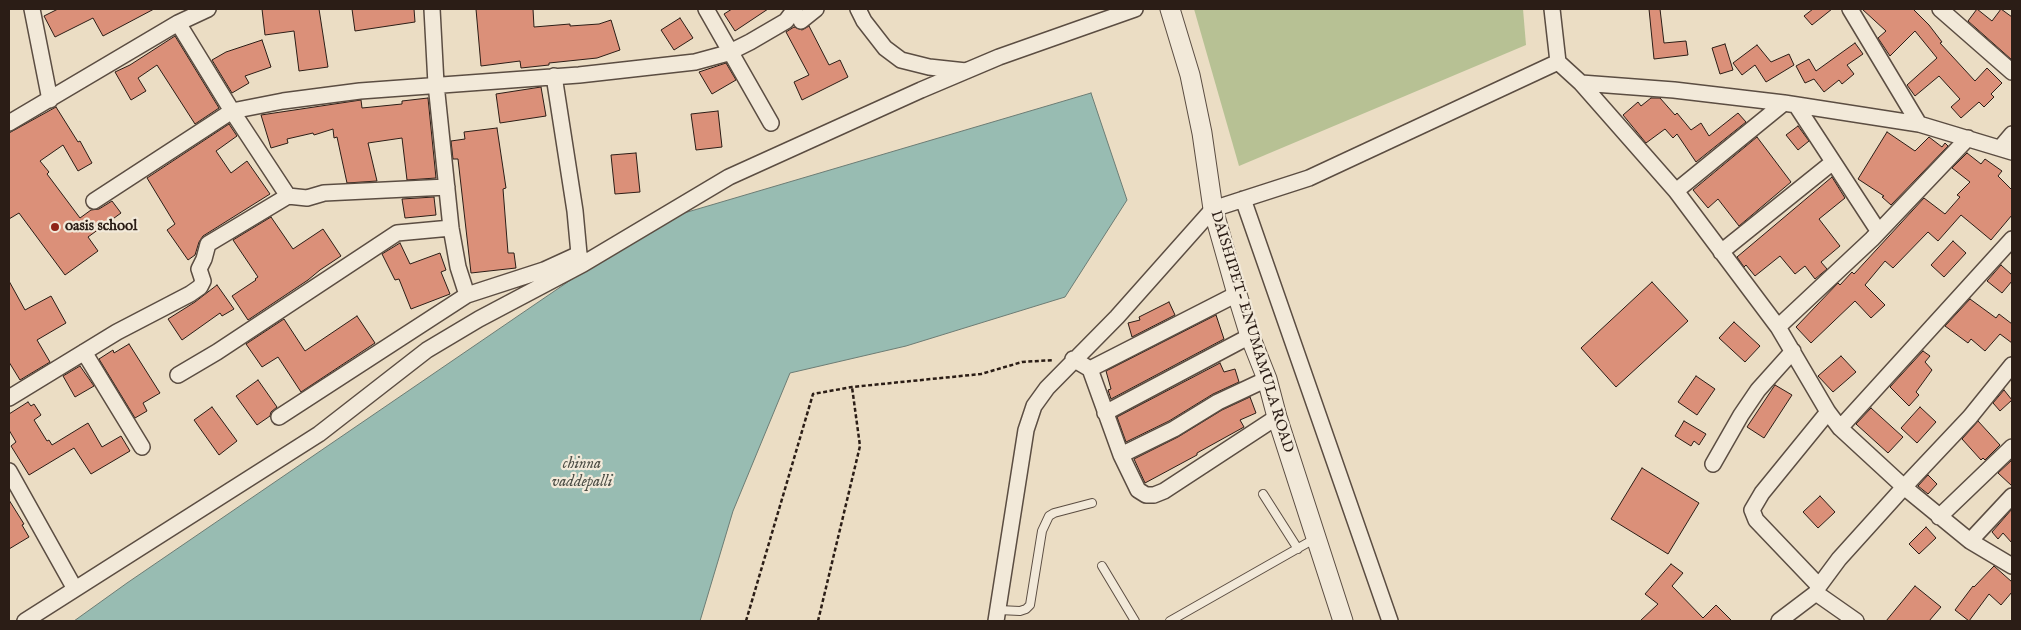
<!DOCTYPE html>
<html>
<head>
<meta charset="utf-8">
<style>
	body { margin:0 }
	#map { position:relative; width:2021px; height:630px; overflow:hidden; background:#ebddc4; font-family:"IM FELL English",serif }
	canvas { display:block }
	.frame { position:absolute; inset:0; border:10px solid #2b1d16; pointer-events:none }
</style>
</head>
<body>
<div id="map">
<canvas width="2021" height="630"></canvas>
<div class="frame"></div>
</div>
<script>
const ctx = document.querySelector('canvas').getContext('2d');
ctx.lineJoin = 'round';
function fillPath(path, color) {
  ctx.fillStyle = color;
  ctx.fill(path, 'evenodd');
}
function shape(rows) {
  const path = new Path2D();
  for (const r of rows) {
    path.moveTo(r[0], r[1]);
    for (let i = 2; i < r.length; i += 2) path.lineTo(r[i], r[i + 1]);
  }
  return path;
}
function strokePath(path, color, width, dash) {
  ctx.strokeStyle = color;
  ctx.lineWidth = width;
  ctx.lineCap = dash ? 'butt' : 'round';
  ctx.setLineDash(dash || []);
  ctx.stroke(path);
}
function drawText(font, color, halo, rows, align = 'center') {
  ctx.font = font + ' "IM FELL English",serif';
  ctx.lineWidth = 4.5;
  ctx.setLineDash([]);
  ctx.textBaseline = 'middle';
  ctx.strokeStyle = halo;
  ctx.fillStyle = color;
  for (const [text, x, y, turn = 0] of rows) {
    ctx.save();
    ctx.translate(x, y);
    ctx.rotate((+turn || 0) * Math.PI / 180);
    ctx.textAlign = isNaN(turn) ? turn : align;
    if (halo) ctx.strokeText(text, 0, 0);
    ctx.fillText(text, 0, 0);
    ctx.restore();
  }
}
fillPath(shape([
	[1194,9,1523,9,1526,45,1239,166]
]), '#b7c194');
const water = shape([
	[1091,93,1127,200,1065,297,906,346,790,373,733,511,700,621,74,621,127,583,657,221,1091,93]
]);
fillPath(water, '#98bcb2');
strokePath(water, '#6c7c74', 1);
const building = shape([
	[58,9,154,9,103,36,93,18,55,37,44,16,58,9],
	[262,9,319,9,328,67,299,71,294,31,265,35,262,9],
	[352,9,414,9,415,22,355,31,352,9],
	[476,9,533,9,534,27,570,24,570,26,599,24,611,20,620,50,597,58,549,63,549,65,521,68,520,61,481,66,476,9],
	[732,9,768,9,735,31,724,14,732,9],
	[1649,9,1660,9,1664,43,1686,41,1688,55,1654,59,1649,9],
	[1813,9,1832,9,1812,25,1804,16,1813,9],
	[1862,9,1913,9,1929,25,1942,42,1940,43,1975,81,1987,68,2002,83,1991,94,1994,97,1984,107,1979,102,1961,118,1951,107,1960,99,1939,76,1915,96,1907,85,1937,58,1915,31,1890,56,1878,38,1886,31,1862,9],
	[1977,9,1992,21,2001,9,2012,17,2012,60,1968,21,1977,9],
	[680,18,693,38,674,50,661,30,680,18],
	[809,26,829,65,840,60,848,77,802,100,794,82,809,75,786,32,794,27,802,30,809,26],
	[175,36,219,108,195,124,157,65,138,78,146,91,131,100,115,72,130,65,175,36],
	[262,40,271,67,245,76,249,83,232,93,212,60,226,52,262,40],
	[1855,43,1863,54,1847,65,1854,74,1842,84,1839,80,1824,92,1814,79,1805,83,1796,66,1809,59,1816,71,1855,43],
	[1725,44,1733,70,1720,74,1712,48,1725,44],
	[1757,45,1771,62,1789,54,1794,65,1766,82,1755,65,1742,75,1733,63,1757,45],
	[726,63,736,80,712,94,699,72,726,63],
	[541,87,546,116,500,123,496,94,541,87],
	[428,98,436,178,407,180,402,138,368,143,377,181,347,183,337,137,334,138,333,129,314,135,313,133,287,139,288,143,271,148,261,115,361,100,362,108,402,104,402,101,428,98],
	[1651,98,1660,98,1675,115,1677,113,1691,130,1701,123,1709,136,1738,113,1746,122,1696,162,1677,134,1673,138,1665,129,1646,143,1623,115,1638,102,1641,106,1651,98],
	[56,107,78,142,80,141,92,163,78,171,63,145,40,161,49,172,47,174,80,218,91,210,99,209,112,201,121,213,88,237,98,251,65,275,19,213,9,219,9,133,56,107],
	[718,111,722,147,696,150,691,114,718,111],
	[229,124,237,136,216,151,231,173,247,161,270,194,203,236,199,242,195,255,188,260,167,230,175,224,147,178,229,124],
	[1798,126,1809,141,1798,150,1786,135,1798,126],
	[497,128,506,188,503,189,508,253,514,253,516,268,471,273,458,159,453,159,451,141,465,139,464,132,497,128],
	[1887,132,1915,151,1929,137,1942,147,1945,143,1948,146,1891,205,1882,197,1884,196,1858,179,1887,132],
	[1757,137,1791,182,1739,226,1718,199,1708,208,1693,190,1757,137],
	[636,153,640,192,615,194,611,155,636,153],
	[1967,153,1981,164,1985,159,2002,171,1998,176,2012,190,2012,215,1991,240,1961,215,1938,241,1928,232,1893,268,1885,261,1865,285,1885,305,1871,318,1855,301,1811,343,1796,327,1838,283,1840,285,1852,272,1854,274,1924,198,1945,214,1960,197,1957,195,1970,182,1952,168,1967,153],
	[1832,177,1845,198,1819,219,1840,246,1821,262,1827,269,1815,279,1805,266,1795,274,1780,256,1755,276,1746,265,1744,267,1737,257,1832,177],
	[434,197,436,215,405,218,402,199,434,197],
	[271,217,293,249,323,229,341,256,320,270,308,280,248,320,232,296,256,280,255,279,258,277,233,240,271,217],
	[1953,241,1966,253,1944,277,1931,265,1953,241],
	[400,243,410,264,440,253,446,270,441,272,450,294,411,309,399,279,395,280,382,254,400,243],
	[2001,265,2012,275,2012,281,2002,293,1987,281,2001,265],
	[9,281,25,310,51,296,66,323,37,340,50,362,20,380,9,362,9,281],
	[1652,282,1688,321,1616,387,1581,348,1652,282],
	[217,285,234,309,222,316,220,313,182,340,168,319,195,302,217,285],
	[1970,299,1996,318,1999,314,2012,324,2012,343,2000,334,1985,351,1971,339,1968,343,1945,326,1970,299],
	[1169,302,1175,315,1132,337,1128,323,1140,320,1139,317,1169,302],
	[1216,315,1224,339,1111,399,1108,390,1111,389,1106,371,1216,315],
	[357,316,375,343,301,392,278,357,262,367,246,344,284,319,305,351,357,316],
	[1734,322,1760,346,1745,362,1719,338,1734,322],
	[129,344,160,393,143,403,147,411,135,418,99,359,113,350,114,353,129,344],
	[1923,351,1930,356,1925,362,1932,370,1916,392,1919,395,1909,406,1890,387,1923,351],
	[1841,356,1856,372,1833,392,1818,376,1841,356],
	[1220,363,1224,372,1235,369,1239,382,1213,394,1169,421,1126,442,1117,417,1220,363],
	[80,366,94,386,75,397,63,376,80,366],
	[1696,376,1715,389,1697,415,1678,402,1696,376],
	[258,380,277,407,271,412,270,416,257,425,236,396,258,380],
	[1775,385,1792,395,1764,438,1747,427,1775,385],
	[2004,390,2012,400,2000,411,1993,403,2004,390],
	[1250,397,1256,413,1240,420,1244,427,1197,453,1197,455,1145,483,1134,459,1178,437,1222,410,1250,397],
	[28,402,31,406,34,404,41,415,34,420,47,441,49,440,52,445,88,423,102,447,121,436,130,451,91,474,74,448,29,475,11,446,16,442,9,430,9,414,28,402],
	[212,407,237,441,219,455,194,420,212,407],
	[1920,407,1936,422,1917,443,1901,428,1920,407],
	[1871,408,1903,437,1888,453,1856,424,1871,408],
	[1684,421,1706,434,1699,445,1694,441,1691,446,1675,436,1684,421],
	[1978,421,2000,445,1985,460,1983,458,1981,460,1962,439,1978,421],
	[2012,460,2012,486,1998,473,2012,460],
	[1642,468,1699,503,1668,554,1611,519,1642,468],
	[1928,475,1937,484,1928,494,1918,486,1928,475],
	[1820,496,1835,512,1818,528,1803,512,1820,496],
	[9,500,24,524,22,525,29,537,9,549,9,500],
	[2012,509,2012,543,2003,533,1998,539,1992,532,2012,509],
	[1926,527,1936,538,1919,554,1909,544,1926,527],
	[1671,564,1683,573,1672,586,1703,618,1716,605,1732,621,1640,621,1658,604,1645,594,1671,564],
	[1994,566,2012,582,2012,592,2001,605,1989,594,1969,621,1955,610,1973,586,1974,587,1994,566],
	[1915,586,1941,607,1929,621,1886,621,1915,586]
]);
fillPath(building, '#db9079');
strokePath(building, '#2b1d16', 1);
const service = shape([
	[1263,494,1298,549],
	[1102,566,1135,621],
	[999,610,1020,611,1026,609,1030,605,1042,531,1049,516,1054,513,1092,503],
	[1170,621,1316,538]
]);
const minor = shape([
	[32,9,50,100],
	[432,9,436,84,451,228,458,267,467,295],
	[706,9,771,123],
	[858,9,864,21,885,48,901,60,929,67,966,71],
	[1552,9,1558,62,1581,83,1676,191,1778,327,1828,412,1840,428,1904,487,1970,417,2012,365],
	[1850,9,1919,124],
	[1940,9,2012,72],
	[801,21,816,9],
	[178,23,232,111,288,196],
	[554,76,575,211,579,254,583,262],
	[1581,83,1674,90,1784,103,1919,124,2012,152],
	[1796,105,1879,232],
	[9,123,178,23,208,9],
	[2001,147,2012,134],
	[1676,191,1784,103],
	[1243,199,1390,621],
	[94,201,232,111,283,101,360,91,579,75,695,62,728,53,750,42,786,21,795,9],
	[1721,252,1833,162],
	[1778,327,1872,239,1968,138],
	[84,352,142,447],
	[1073,359,1090,369,1121,455,1138,490,1146,495,1154,495,1164,491,1277,417],
	[1090,369,1237,294],
	[178,375,217,352,397,233,451,228],
	[9,398,117,332,190,294,200,287,203,281,199,269,204,259,208,244,288,196,307,198,324,193,447,187],
	[1105,413,1250,336],
	[279,417,467,295,544,270,579,254],
	[1840,428,2012,239],
	[1121,455,1174,429,1218,402,1267,379],
	[1713,464,1741,415,1758,390,1793,351],
	[9,471,75,589],
	[1939,517,2012,447],
	[1970,541,2012,496],
	[1819,586,1756,520,1752,510,1762,493,1828,412],
	[25,621,319,434,427,350,479,319,583,264,729,177,921,90,999,57,1135,9],
	[996,621,1026,430,1034,406,1047,388,1117,317,1213,209,1309,178,1558,62],
	[1779,621,1816,593],
	[1856,621,1816,593,1819,586,1839,559,1904,487,1970,541,2012,566]
]);
const tertiary = shape([
	[1170,9,1190,75,1202,133,1213,209,1237,294,1250,336,1267,379,1277,417,1343,621]
]);
strokePath(service, '#5b4d42', 10);
strokePath(minor, '#5b4d42', 18);
strokePath(tertiary, '#5b4d42', 21);
strokePath(shape([
	[746,621,813,394,852,387,981,374,1022,362,1054,360],
	[818,621,860,446,852,387]
]), '#2b1d16', 2.5, [4, 2.5]);
strokePath(service, '#f2e9d9', 8);
strokePath(minor, '#f2e9d9', 15);
strokePath(tertiary, '#f2e9d9', 19);
for (const [x, y, r, color] of [
	[55,227,5,"#8f2418"]
]) {
  const dot = new Path2D();
  dot.arc(x, y, r, 0, 2 * Math.PI);
  ctx.fillStyle = color;
  ctx.fill(dot);
  strokePath(dot, '#f2e9d9', 2);
}
drawText('bold 15px', '#2b1d16', '#f2e9d9', [
	["oasis school",65,227]
], 'left');
drawText('15px', '#2b1d16', '#f2e9d9', [
	["DAISHIPET- ENUMAMULA ROAD",1251,332,73]
]);
drawText('italic 16px', '#4c4d45', '#f2e9d9', [
	["chinna",582,465],
	["vaddepalli",582,483]
]);
</script>
</body>
</html>
